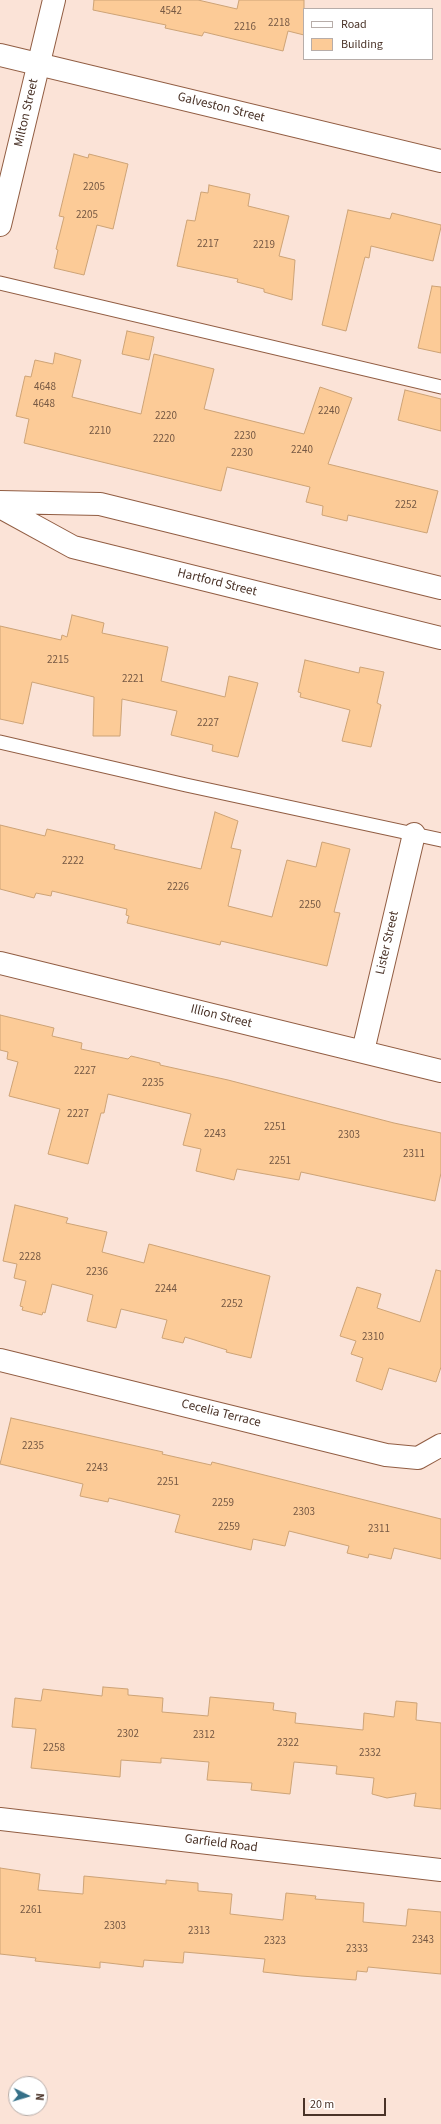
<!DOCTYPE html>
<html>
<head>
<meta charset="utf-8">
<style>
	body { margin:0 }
	#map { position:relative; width:441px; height:2124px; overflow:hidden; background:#fbe3d7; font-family:"Source Sans 3",sans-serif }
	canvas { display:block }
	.legend { position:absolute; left:303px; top:8px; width:130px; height:52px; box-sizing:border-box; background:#fff; border:1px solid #b7ada9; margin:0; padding:5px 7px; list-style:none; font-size:12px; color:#4a3328 }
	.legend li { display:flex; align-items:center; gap:8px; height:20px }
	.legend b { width:20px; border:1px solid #b7ada9 }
	.north { position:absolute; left:8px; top:2076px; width:40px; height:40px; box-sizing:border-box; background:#fff; border:1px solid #b7ada9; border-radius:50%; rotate:95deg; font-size:11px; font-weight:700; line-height:16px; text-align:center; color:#4a3328 }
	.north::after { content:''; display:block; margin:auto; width:14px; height:18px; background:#357088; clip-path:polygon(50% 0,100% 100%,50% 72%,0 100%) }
	.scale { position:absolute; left:303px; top:2098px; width:83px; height:18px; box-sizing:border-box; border:2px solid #4a3328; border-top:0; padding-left:5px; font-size:12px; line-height:14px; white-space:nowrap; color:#4a3328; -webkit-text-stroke:3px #fff; paint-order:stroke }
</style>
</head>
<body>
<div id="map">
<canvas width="441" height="2124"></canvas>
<ul class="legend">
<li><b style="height:5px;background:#fff"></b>Road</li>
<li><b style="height:11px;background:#fccb97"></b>Building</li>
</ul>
<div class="north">N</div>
<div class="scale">20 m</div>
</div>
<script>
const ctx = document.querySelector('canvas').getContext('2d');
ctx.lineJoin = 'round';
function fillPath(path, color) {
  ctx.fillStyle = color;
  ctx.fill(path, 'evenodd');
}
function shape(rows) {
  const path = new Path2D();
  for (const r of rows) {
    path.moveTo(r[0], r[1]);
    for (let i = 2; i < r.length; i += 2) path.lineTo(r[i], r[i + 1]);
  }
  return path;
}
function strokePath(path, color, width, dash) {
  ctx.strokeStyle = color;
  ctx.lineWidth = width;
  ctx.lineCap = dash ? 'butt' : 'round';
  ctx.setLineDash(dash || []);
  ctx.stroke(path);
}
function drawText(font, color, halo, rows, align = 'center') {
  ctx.font = font + ' "Source Sans 3",sans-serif';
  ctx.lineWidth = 4;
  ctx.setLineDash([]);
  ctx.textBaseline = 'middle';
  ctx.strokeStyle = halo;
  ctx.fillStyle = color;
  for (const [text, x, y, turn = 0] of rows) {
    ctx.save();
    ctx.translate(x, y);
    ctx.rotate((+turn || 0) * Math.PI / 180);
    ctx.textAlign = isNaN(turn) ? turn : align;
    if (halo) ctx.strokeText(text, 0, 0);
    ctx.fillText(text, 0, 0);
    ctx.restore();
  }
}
const building = shape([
	[94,0,198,0,237,9,239,0,304,0,304,35,288,31,283,51,204,32,202,36,165,28,166,25,93,10,94,0],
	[74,154,88,158,89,154,128,164,113,229,97,225,84,275,54,268,58,250,56,249,64,217,59,216,74,154],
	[209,185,250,194,248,206,289,216,279,256,295,260,292,300,264,292,264,289,237,282,238,279,177,266,187,220,195,221,201,192,208,193,209,185],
	[348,210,390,219,392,213,441,225,441,227,433,261,371,246,369,258,365,257,346,331,322,325,348,210],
	[432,286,441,287,441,353,418,348,432,286],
	[127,331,154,337,149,360,122,354,127,331],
	[55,353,81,360,72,397,141,414,154,354,214,369,204,409,304,434,320,387,352,398,328,464,438,491,427,533,348,515,347,521,322,515,323,506,306,502,310,487,227,467,221,491,24,443,29,419,16,416,25,376,31,377,35,360,53,364,55,353],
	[405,390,441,399,441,431,398,420,405,390],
	[72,615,104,623,102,633,168,647,161,681,225,697,229,676,258,683,238,757,212,751,213,745,171,735,177,711,122,699,120,736,93,736,94,697,32,682,23,724,0,719,0,626,61,640,62,635,67,637,72,615],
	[305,660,359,673,360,667,384,672,377,703,381,705,371,747,342,741,350,710,300,697,301,693,298,692,305,660],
	[215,812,238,821,231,848,241,850,228,906,272,917,287,860,316,867,322,842,350,849,334,912,340,913,327,966,221,941,220,945,127,923,129,916,126,915,127,909,52,891,51,896,36,893,34,898,0,889,0,825,45,836,47,829,115,845,114,849,201,869,215,812],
	[0,1015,54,1028,52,1036,82,1043,81,1049,128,1059,131,1056,160,1063,160,1065,228,1080,394,1123,441,1133,441,1173,435,1201,301,1172,299,1180,237,1169,234,1180,196,1171,201,1149,183,1145,191,1114,108,1094,104,1113,101,1113,88,1164,48,1154,60,1109,9,1096,18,1062,7,1059,8,1052,0,1050,0,1015],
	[15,1205,68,1218,66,1223,107,1232,102,1252,144,1263,149,1244,270,1276,251,1358,226,1352,227,1350,185,1337,183,1343,162,1338,167,1320,121,1309,116,1328,87,1321,93,1295,52,1284,45,1313,43,1312,42,1315,22,1310,23,1307,20,1306,26,1281,14,1278,17,1264,3,1261,15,1205],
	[436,1270,441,1271,441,1367,436,1382,389,1368,382,1390,356,1381,363,1358,351,1354,356,1341,340,1336,357,1287,381,1294,377,1308,420,1322,436,1270],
	[11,1418,163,1452,162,1454,211,1465,212,1462,441,1519,441,1559,394,1548,391,1559,369,1554,368,1558,347,1553,349,1546,289,1531,285,1546,253,1539,251,1550,175,1532,180,1515,109,1498,108,1502,80,1496,83,1484,0,1464,11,1418],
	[103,1687,128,1689,128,1695,163,1698,162,1712,208,1716,210,1697,274,1703,273,1710,296,1713,295,1723,363,1730,364,1713,394,1717,396,1701,417,1703,416,1720,441,1723,441,1809,414,1806,416,1793,387,1798,372,1794,374,1778,336,1774,337,1766,294,1762,290,1794,251,1790,252,1783,207,1780,209,1762,161,1758,161,1763,121,1760,120,1777,31,1768,36,1729,12,1727,15,1698,41,1701,43,1689,102,1696,103,1687],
	[0,1868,40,1874,38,1890,83,1894,84,1876,166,1884,166,1880,198,1883,198,1891,232,1894,230,1914,283,1920,286,1893,316,1896,315,1899,364,1903,363,1922,406,1926,408,1909,441,1912,441,1974,368,1967,367,1972,357,1971,356,1980,301,1976,263,1972,265,1959,184,1952,183,1963,144,1960,143,1967,100,1962,100,1968,35,1961,36,1958,0,1954,0,1868]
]);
fillPath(building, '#fccb97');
strokePath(building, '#cda376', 1);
const service = shape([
	[0,283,441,387],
	[0,742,186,785,441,840]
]);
const minor = shape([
	[0,55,441,161],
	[0,502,100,504,441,588],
	[0,507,73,547,441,638],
	[0,963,441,1071],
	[363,1051,414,834],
	[0,1360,386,1455,418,1458,441,1445],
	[0,1819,441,1870]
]);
const secondary = shape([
	[0,225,54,0]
]);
strokePath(service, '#915d43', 15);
strokePath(minor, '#915d43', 24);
strokePath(secondary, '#915d43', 24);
strokePath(service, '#fff', 13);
strokePath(minor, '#fff', 22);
strokePath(secondary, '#fff', 22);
drawText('11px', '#765944', null, [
	["4542",171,12],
	["2218",279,24],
	["2216",245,28],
	["2205",94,188],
	["2205",87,216],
	["2217",208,245],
	["2219",264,246],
	["4648",45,388],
	["4648",44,405],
	["2240",329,412],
	["2220",166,417],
	["2210",100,432],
	["2230",245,437],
	["2220",164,440],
	["2240",302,451],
	["2230",242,454],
	["2252",406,506],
	["2215",58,661],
	["2221",133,680],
	["2227",208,724],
	["2222",73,862],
	["2226",178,888],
	["2250",310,906],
	["2227",85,1072],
	["2235",153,1084],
	["2227",78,1115],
	["2251",275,1128],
	["2243",215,1135],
	["2303",349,1136],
	["2311",414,1155],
	["2251",280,1162],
	["2228",30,1258],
	["2236",97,1273],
	["2244",166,1290],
	["2252",232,1305],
	["2310",373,1338],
	["2235",33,1447],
	["2243",97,1469],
	["2251",168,1483],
	["2259",223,1504],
	["2303",304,1513],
	["2259",229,1528],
	["2311",379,1530],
	["2302",128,1735],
	["2312",204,1736],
	["2322",288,1744],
	["2258",54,1749],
	["2332",370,1754],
	["2261",31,1911],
	["2303",115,1927],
	["2313",199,1932],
	["2343",423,1941],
	["2323",275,1942],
	["2333",357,1950]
]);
drawText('13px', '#4a3328', '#fff', [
	["Galveston Street",221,108,14],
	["Milton Street",27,113,-77],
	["Hartford Street",217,583,14],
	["Lister Street",388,943,-77],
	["Illion Street",221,1017,14],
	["Cecelia Terrace",221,1414,14],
	["Garfield Road",221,1844,7]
]);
</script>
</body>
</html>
